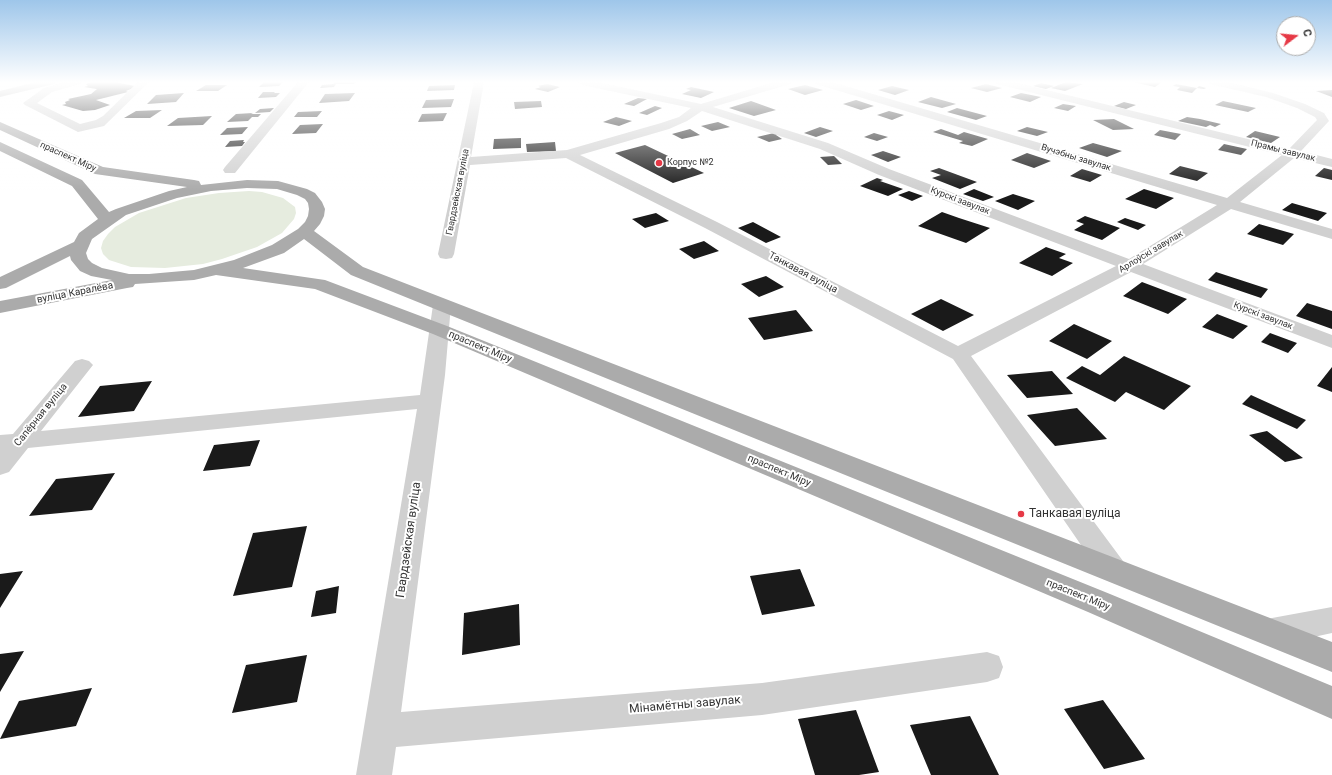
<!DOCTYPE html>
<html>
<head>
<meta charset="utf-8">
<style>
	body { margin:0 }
	#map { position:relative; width:1332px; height:775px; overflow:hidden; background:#fff; font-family:Roboto,sans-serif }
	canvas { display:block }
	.north { position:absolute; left:1276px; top:16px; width:40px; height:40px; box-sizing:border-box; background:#fff; border:1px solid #adadad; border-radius:50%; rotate:74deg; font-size:11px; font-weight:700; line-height:16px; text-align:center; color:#333 }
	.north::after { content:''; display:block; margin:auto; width:14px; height:18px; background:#e63946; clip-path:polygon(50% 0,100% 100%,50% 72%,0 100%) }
</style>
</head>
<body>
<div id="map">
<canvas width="1332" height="775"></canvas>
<div class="north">С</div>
</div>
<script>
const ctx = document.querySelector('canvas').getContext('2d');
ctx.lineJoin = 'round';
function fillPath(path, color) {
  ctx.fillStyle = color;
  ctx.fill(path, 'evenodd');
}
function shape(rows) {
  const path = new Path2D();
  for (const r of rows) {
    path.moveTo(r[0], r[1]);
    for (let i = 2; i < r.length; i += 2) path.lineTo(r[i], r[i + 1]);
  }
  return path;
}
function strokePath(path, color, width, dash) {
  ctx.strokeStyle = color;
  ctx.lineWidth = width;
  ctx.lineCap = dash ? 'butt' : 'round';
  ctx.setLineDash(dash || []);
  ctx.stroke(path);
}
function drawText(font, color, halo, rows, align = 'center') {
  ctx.font = font + ' Roboto,sans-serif';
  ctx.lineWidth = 4;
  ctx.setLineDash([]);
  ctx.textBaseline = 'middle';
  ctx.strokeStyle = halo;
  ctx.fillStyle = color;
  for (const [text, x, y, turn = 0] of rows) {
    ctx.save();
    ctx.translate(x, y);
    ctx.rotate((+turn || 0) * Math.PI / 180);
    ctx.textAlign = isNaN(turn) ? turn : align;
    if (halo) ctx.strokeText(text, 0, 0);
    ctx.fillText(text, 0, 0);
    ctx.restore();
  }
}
fillPath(shape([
	[249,191,262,192,283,198,295,207,296,213,294,219,282,233,257,247,222,259,203,264,165,268,131,267,109,260,103,254,101,248,103,241,108,234,115,227,139,213,186,198,219,193]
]), '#e6ecdf');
fillPath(shape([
	[91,82,115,82,135,86,132,86,136,87,126,91,128,92,96,100,110,105,95,110,83,111,62,105,66,104,65,102,70,100,68,99,91,94,97,89,84,87,88,86,86,84],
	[264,82,283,82,279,86,259,87],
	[335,82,356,82,354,84,336,84,334,87,320,88,322,85,333,84],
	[1066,82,1083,84,1065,91,1051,88],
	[1133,82,1162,82,1155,87],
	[1041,83,1054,86,1046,89,1033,86],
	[547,84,560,87,548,92,535,89,541,87,538,86],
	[986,84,1002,88,987,92,971,88],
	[1176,84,1197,88,1199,86,1206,88,1204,89,1197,88,1192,93,1177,90,1180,87,1173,86],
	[206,85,227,85,218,91,196,91],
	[455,85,454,90,427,91,429,86],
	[805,85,823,90,805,95,788,89],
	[892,86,909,90,895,95,878,90],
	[691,87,714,92,701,98,682,94,691,90,686,89],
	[1332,90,1332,97,1316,91],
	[263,92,275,92,274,93,280,93,276,97,258,98],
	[184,93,176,102,147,104,156,95],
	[355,93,349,101,319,103,325,94],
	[1021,93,1041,97,1030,102,1010,97],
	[931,97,956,104,942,108,918,102],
	[638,98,647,99,634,106,624,104],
	[454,99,451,107,422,108,426,100],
	[856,100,874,106,861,110,843,104],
	[541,101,542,107,515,109,514,102],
	[751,101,776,110,754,116,729,108],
	[1223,101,1256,108,1248,112,1215,105],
	[1124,102,1136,105,1126,109,1114,106],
	[1063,104,1076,106,1068,111,1054,108],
	[655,106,662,108,647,115,639,113],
	[274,108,270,112,255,113,260,109],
	[957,108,987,116,976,120,947,112],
	[162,110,150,118,124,118,136,111],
	[322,111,317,117,294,117,298,112],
	[889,111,904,115,892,120,877,115],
	[253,113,251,114,261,114,258,117,252,117,248,121,227,122,236,114],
	[447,113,443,121,418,122,422,114],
	[212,116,203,125,167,126,178,118],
	[616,117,632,121,619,126,603,122],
	[1187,117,1200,119,1221,124,1215,127,1210,125,1206,127,1178,121],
	[1114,119,1134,129,1113,130,1093,120],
	[718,122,730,127,712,131,701,126],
	[323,124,316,133,292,134,300,125],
	[248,127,242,134,220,135,227,128],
	[820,127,833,131,816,137,804,133],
	[1027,127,1048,132,1037,136,1017,131],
	[690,129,700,135,682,139,672,134],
	[941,129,958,135,964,132,988,139,972,146,959,143,963,141,933,132],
	[1160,130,1181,134,1175,140,1154,135],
	[1255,131,1280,137,1271,143,1246,137],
	[774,133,779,135,776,135,782,139,769,142,757,137],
	[874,133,888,137,877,141,864,137],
	[521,138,521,148,493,149,494,139],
	[244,140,243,142,245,142,242,146,225,147,230,141],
	[555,142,556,151,527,152,526,144],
	[1093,143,1122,151,1107,157,1079,148],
	[1224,144,1247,149,1241,155,1218,150],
	[645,145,704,173,673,183,615,153],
	[883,151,901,157,888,162,871,155],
	[1027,153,1051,161,1034,168,1011,160],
	[834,156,842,164,828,165,820,157],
	[1180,166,1208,173,1197,181,1169,174],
	[939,168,977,182,960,189,932,178,941,175,930,171],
	[1324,168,1332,170,1332,180,1315,176],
	[1082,169,1102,175,1090,182,1070,176],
	[877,178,883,180,880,181,903,189,888,196,860,186],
	[974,189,994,197,983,201,963,194],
	[1144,189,1174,198,1156,209,1125,199],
	[909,191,923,196,912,201,898,195],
	[1013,194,1035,201,1018,210,995,201],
	[1292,203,1327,213,1318,221,1282,210],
	[942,212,959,218,990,228,966,243,918,226],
	[656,213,669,221,645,228,632,219],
	[1085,216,1120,228,1102,240,1074,230,1084,224,1076,221],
	[1125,218,1146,225,1138,230,1117,222],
	[753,222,781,237,766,243,738,228],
	[1259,224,1294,234,1283,245,1247,234],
	[704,241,719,251,694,259,679,249],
	[1046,247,1066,254,1059,258,1073,263,1052,276,1019,263],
	[1216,272,1268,289,1261,298,1208,280],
	[766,276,784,287,759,297,741,284],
	[1142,282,1187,299,1168,314,1123,296],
	[941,299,974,315,943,331,911,314],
	[1307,303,1332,311,1332,329,1296,316],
	[796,310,813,331,764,340,748,318],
	[1217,314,1248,326,1233,339,1202,327],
	[1074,324,1112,341,1087,359,1049,341],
	[1270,333,1297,343,1288,353,1261,342],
	[1124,356,1191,386,1164,410,1126,392,1115,402,1066,378,1082,366,1100,375],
	[1332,367,1332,392,1317,386],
	[1052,371,1073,394,1027,398,1007,375],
	[152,381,134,411,78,417,100,386],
	[1251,395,1306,420,1297,429,1242,404],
	[1077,408,1107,439,1055,446,1027,415],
	[1267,431,1303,458,1285,462,1249,435],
	[260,440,250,466,203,471,214,445],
	[115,473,92,510,29,516,56,479],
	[307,526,292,587,233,596,253,533],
	[800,569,815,606,762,615,750,576],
	[23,571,0,608,0,574],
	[339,586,336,613,311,617,316,591],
	[519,604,520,645,462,655,464,613],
	[24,651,0,692,0,654],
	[307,655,297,702,232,713,246,665],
	[92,688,76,726,0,739,19,701],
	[1103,700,1145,759,1104,769,1064,709],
	[856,710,879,772,859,775,815,775,798,719],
	[970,716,999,775,931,775,910,725]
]), '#1a1a1a');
fillPath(shape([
	[64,82,81,82,80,84,52,92,37,103,80,124,96,120,103,116,138,82,149,82,104,126,78,132,25,105,23,103,44,88,64,82],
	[298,82,309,82,235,173,225,173,223,170,225,167,298,82],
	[474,82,484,82,471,157,567,150,661,123,679,117,691,108,582,85,577,82,598,82,701,104,774,82,791,82,790,84,713,107,828,143,889,169,1129,259,1217,205,816,84,815,82,832,82,1227,198,1282,155,997,84,996,82,1014,82,1289,149,1317,120,1315,117,1297,108,1266,97,1210,84,1209,82,1228,82,1273,93,1305,104,1324,113,1329,121,1301,151,1332,159,1332,167,1294,158,1240,202,1332,229,1332,239,1231,209,1143,264,1332,335,1332,348,1131,272,971,356,1123,561,1127,569,1123,577,1113,581,1103,577,953,359,705,228,566,158,470,165,454,254,452,258,446,259,440,258,438,254,474,82],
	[702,111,820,149,879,175,1116,266,958,346,717,222,580,155,669,129,687,121,702,111],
	[442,299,449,301,451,305,445,375,401,712,762,683,987,652,999,656,1003,667,999,678,987,682,762,715,396,747,392,775,356,775,417,409,28,448,9,472,0,475,0,435,13,434,75,361,82,359,89,361,93,365,41,431,420,395,433,305,435,301,442,299],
	[1332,607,1332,633,1272,646,1261,642,1256,632,1261,622,1272,618,1332,607]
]), '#d0d0d0');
fillPath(shape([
	[36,82,55,82,54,84,0,97,0,91,36,82],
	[0,122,103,167,194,180,199,181,201,185,247,180,278,181,307,189,315,193,322,202,325,209,324,216,320,224,314,231,363,267,1332,642,1332,672,351,275,304,239,284,253,243,268,325,280,447,326,1110,594,1332,686,1332,719,1088,612,433,334,315,289,216,275,194,280,135,284,133,287,127,288,0,313,0,301,112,280,91,276,80,271,71,260,70,256,6,288,0,289,0,277,74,242,79,233,98,219,72,186,0,151,0,142,82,180,109,212,116,209,169,191,187,187,95,174,0,130,0,122],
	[247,188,277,189,297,195,305,199,308,203,309,209,308,216,305,222,298,229,272,245,234,260,194,270,149,274,129,274,102,268,92,263,88,259,86,253,92,239,126,215,177,198,211,191,247,188]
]), '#ababab');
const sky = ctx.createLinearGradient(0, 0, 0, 191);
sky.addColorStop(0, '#9ec6ea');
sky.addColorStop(0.43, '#fff');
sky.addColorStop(1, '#ffffff00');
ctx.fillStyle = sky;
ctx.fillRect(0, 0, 1332, 191);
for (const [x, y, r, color] of [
	[659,163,4,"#e63946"],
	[1021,514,4,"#e63946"]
]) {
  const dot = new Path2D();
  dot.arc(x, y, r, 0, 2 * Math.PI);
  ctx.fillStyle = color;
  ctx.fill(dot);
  strokePath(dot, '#fff', 1.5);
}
drawText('9px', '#333', '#fff', [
	["Прамы завулак",1283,151,14],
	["праспект Міру",68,157,24],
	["Вучэбны завулак",1076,158,17],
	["Гвардзейская вуліца",458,192,-79],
	["Курскі завулак",960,201,21],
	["Арлоўскі завулак",1151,252,-31],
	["Курскі завулак",1263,316,21]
]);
drawText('9px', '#333', '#fff', [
	["Корпус №2",667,163]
], 'left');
drawText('10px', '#333', '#fff', [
	["Танкавая вуліца",803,273,28],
	["вуліца Каралёва",75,293,-11],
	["праспект Міру",480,347,23],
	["Сапёрная вуліца",41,415,-51],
	["праспект Міру",779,471,23],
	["праспект Міру",1078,595,22]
]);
drawText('12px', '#333', '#fff', [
	["Танкавая вуліца",1029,514]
], 'left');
drawText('12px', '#333', '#fff', [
	["Гвардзейская вуліца",409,540,-82],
	["Мінамётны завулак",685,705,-5]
]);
</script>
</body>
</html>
